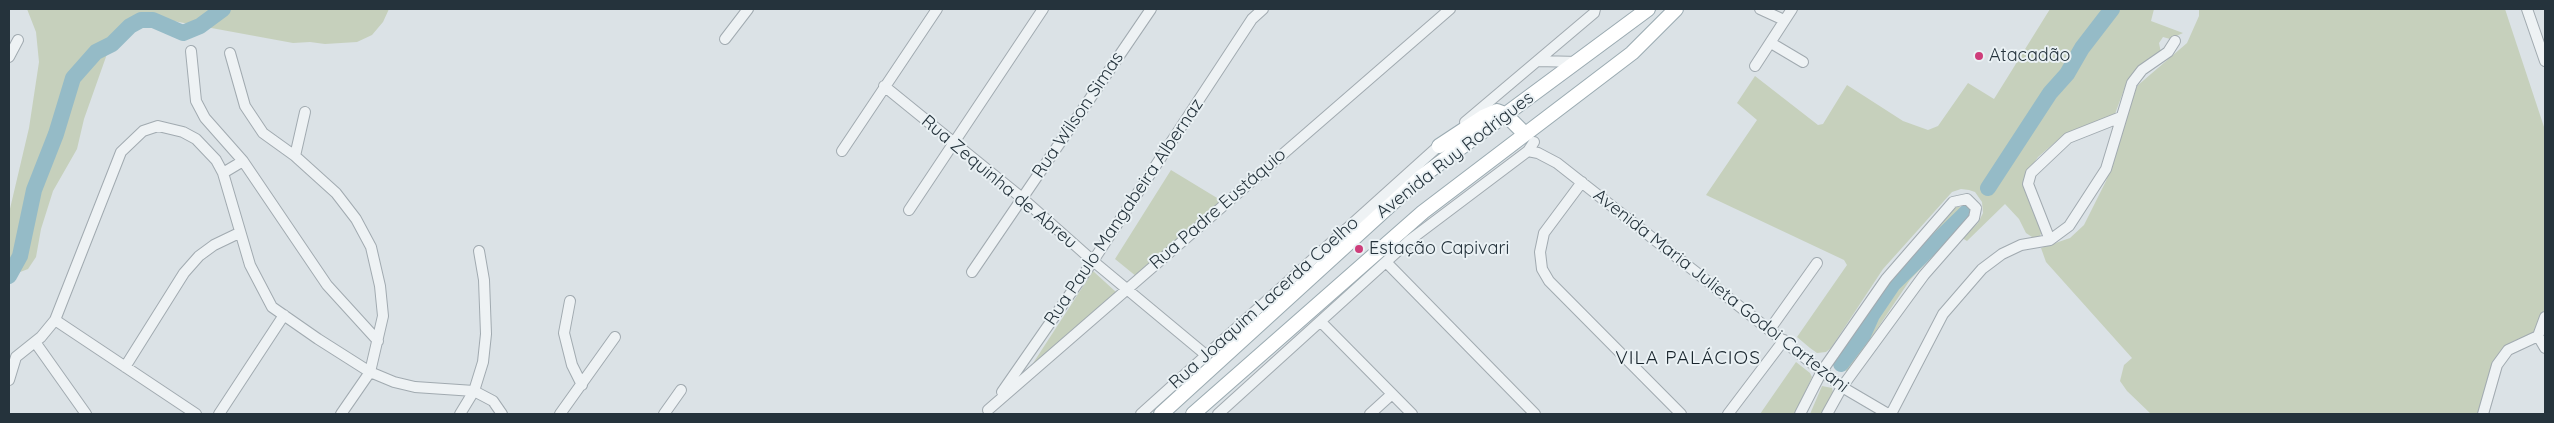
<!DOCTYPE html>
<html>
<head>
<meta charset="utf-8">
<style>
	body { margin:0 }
	#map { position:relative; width:2554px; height:423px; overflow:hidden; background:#dbe2e6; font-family:Quicksand,sans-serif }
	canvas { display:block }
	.frame { position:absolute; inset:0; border:10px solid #25333c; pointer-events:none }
</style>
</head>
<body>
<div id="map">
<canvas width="2554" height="423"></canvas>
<div class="frame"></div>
</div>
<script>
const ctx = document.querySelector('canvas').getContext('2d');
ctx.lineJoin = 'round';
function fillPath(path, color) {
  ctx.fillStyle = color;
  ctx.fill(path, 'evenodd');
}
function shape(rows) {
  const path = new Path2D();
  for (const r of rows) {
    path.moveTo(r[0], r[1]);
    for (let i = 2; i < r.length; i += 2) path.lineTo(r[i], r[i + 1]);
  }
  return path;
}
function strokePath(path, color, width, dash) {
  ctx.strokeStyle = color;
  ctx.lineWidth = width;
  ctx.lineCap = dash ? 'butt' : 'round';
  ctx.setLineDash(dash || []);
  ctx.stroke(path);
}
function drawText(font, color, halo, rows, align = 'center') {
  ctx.font = font + ' Quicksand,sans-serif';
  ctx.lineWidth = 4;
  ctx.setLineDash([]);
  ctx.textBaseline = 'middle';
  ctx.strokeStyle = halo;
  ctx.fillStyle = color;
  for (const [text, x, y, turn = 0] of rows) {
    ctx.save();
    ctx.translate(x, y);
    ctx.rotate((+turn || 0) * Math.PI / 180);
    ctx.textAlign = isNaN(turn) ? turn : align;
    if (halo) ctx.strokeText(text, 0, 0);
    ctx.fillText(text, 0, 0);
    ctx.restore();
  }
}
fillPath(shape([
	[27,9,389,9,383,22,372,35,357,42,325,44,310,42,293,43,146,16,113,37,84,119,77,149,53,191,41,229,36,257,28,269,15,274,9,264,9,213,29,128,39,62,36,32],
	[2050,9,2154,9,2151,21,2183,33,2170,39,2163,37,2159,43,2161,53,2139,67,2125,87,2115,114,2065,134,2038,157,2029,170,2043,229,2039,238,2032,237,2026,233,2019,219,2005,204,1967,241,1962,238,1978,223,1983,213,1982,202,1975,192,1969,190,1961,189,1952,192,1883,269,1831,348,1826,352,1817,353,1810,348,1797,337,1847,265,1844,260,1706,195,1757,120,1737,103,1755,76,1818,125,1823,124,1847,85,1903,121,1928,130,1938,126,1968,83,1994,99],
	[2199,9,2505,9,2545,130,2545,310,2533,334,2493,364,2478,414,2151,414,2127,391,2120,381,2124,365,2132,358,2046,262,2041,248,2070,238,2084,225,2106,181,2137,86,2187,43,2199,16],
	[1171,170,1227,204,1142,281,1115,259],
	[1955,206,1964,208,1968,214,1966,220,1910,280,1848,372,1835,364,1881,294],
	[1093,271,1116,292,1028,371],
	[1796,362,1810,373,1812,377,1795,414,1760,414],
	[1822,386,1832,388,1834,396,1824,414,1810,414]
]), '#c6d0bc');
strokePath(shape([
	[1988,188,2050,93,2067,74,2082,48,2112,9],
	[9,276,20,256,34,190,56,134,73,78,96,52,112,44,130,26,141,20,153,20,183,33,200,26,223,9],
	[1841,364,1863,335,1872,315,1893,284,1968,211]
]), '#95bbc7', 16);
const minor = shape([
	[1760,9,1784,20],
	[2527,9,2545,61],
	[725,39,748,9],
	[1771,43,1803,62],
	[191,51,196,101,205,118,243,161,327,285,378,341],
	[230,53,245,106,263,133,295,156,336,193,356,219,371,247,380,286,383,316,370,372,341,414],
	[9,57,18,40],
	[1538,61,1578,62],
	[1755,66,1792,9],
	[884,86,1022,198,1093,261,1206,355],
	[1465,122,1594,13,1595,9],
	[842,151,937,9],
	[1528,151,1538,153,1557,163,1842,387,1888,414],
	[295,156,305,112],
	[223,173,243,161],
	[1582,182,1544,233,1540,252,1542,269,1549,281,1681,414],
	[909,210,1043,9],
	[2050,240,2028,184,2031,173,2068,138,2121,117],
	[1386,262,1535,414],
	[972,272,1151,9],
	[570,301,564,333,572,365,582,385],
	[55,320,196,414],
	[1321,322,1412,414],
	[1770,329,1817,263],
	[2538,336,2545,317],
	[2538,336,2545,348],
	[35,342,86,414],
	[125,367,184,273,199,256,214,245,239,233],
	[9,380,16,357,41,337,55,320,121,152,143,131,158,126,183,132,196,139,216,160,223,173,250,265,272,307,318,339,370,372,394,382,415,387,474,391,493,401,502,414],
	[1002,392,1093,261,1252,19,1263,9],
	[988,410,1450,9],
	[219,414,284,315],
	[460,414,474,391,483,362,486,334,484,280,479,251],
	[560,414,615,337],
	[664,414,681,390],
	[1141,414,1443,142],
	[1218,414,1410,240,1528,151,1534,142],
	[1370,414,1392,394],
	[1728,414,1784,340],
	[1800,414,1822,371,1886,279,1953,202,1967,199,1976,208,1974,218,1924,275,1842,387,1827,414],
	[1891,414,1943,314,1982,269,2002,254,2021,245,2050,240,2069,226,2106,169,2132,83,2142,70,2168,52,2175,41],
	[2483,414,2497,365,2508,350,2538,336]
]);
const major = shape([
	[1439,146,1483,117,1497,111,1505,114,1525,134],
	[1161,414,1421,177,1648,9],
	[1193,414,1423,212,1632,53,1676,9]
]);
strokePath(minor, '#a1aab0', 12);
strokePath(major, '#9aaab1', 16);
strokePath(minor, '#eef2f4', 10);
strokePath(major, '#fff', 14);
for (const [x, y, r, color] of [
	[1979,56,5,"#ce3d7a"],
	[1359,249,5,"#ce3d7a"]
]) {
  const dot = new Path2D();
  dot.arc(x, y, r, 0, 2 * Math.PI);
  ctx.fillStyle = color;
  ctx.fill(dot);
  strokePath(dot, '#eaf1f4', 2);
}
drawText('18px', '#25333c', '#eaf1f4', [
	["Atacadão",1989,56],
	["Estação Capivari",1369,249]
], 'left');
drawText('18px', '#25333c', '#eaf1f4', [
	["Rua Wilson Simas",1078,115,-56],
	["Avenida Ruy Rodrigues",1455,155,-38],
	["Rua Zequinha de Abreu",999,182,40],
	["Rua Padre Eustáquio",1218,209,-41],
	["Rua Paulo Mangabeira Albernaz",1124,212,-56],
	["Avenida Maria Julieta Godoi Cartezani",1721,291,38],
	["Rua Joaquim Lacerda Coelho",1264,303,-42]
]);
ctx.letterSpacing = '1px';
drawText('19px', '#18242c', '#eaf1f4', [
	["VILA PALÁCIOS",1688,358]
]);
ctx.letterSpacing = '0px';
</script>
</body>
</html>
